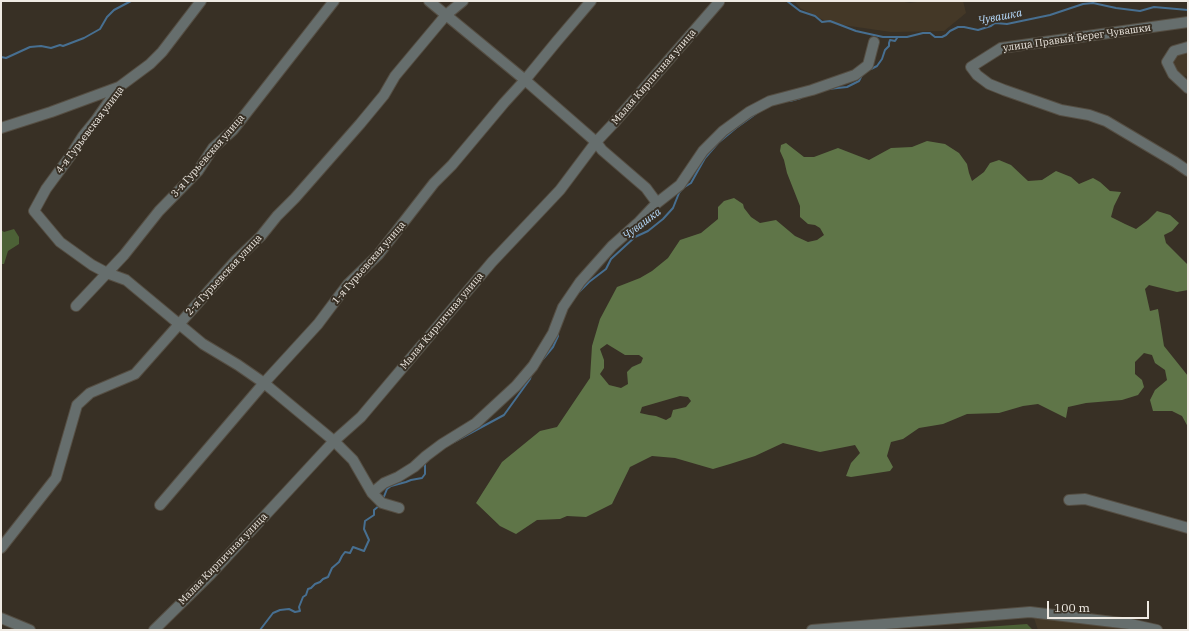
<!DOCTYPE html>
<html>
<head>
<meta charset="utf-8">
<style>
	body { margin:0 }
	#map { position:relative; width:1189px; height:631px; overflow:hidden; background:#383025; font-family:"IBM Plex Serif",serif }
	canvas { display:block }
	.frame { position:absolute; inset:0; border:2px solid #efeae3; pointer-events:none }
	.scale { position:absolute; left:1047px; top:601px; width:102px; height:18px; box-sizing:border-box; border:2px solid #efeae3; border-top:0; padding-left:5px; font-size:12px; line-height:14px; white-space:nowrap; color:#efeae3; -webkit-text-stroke:3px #383025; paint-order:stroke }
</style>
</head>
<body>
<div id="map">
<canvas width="1189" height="631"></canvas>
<div class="frame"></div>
<div class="scale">100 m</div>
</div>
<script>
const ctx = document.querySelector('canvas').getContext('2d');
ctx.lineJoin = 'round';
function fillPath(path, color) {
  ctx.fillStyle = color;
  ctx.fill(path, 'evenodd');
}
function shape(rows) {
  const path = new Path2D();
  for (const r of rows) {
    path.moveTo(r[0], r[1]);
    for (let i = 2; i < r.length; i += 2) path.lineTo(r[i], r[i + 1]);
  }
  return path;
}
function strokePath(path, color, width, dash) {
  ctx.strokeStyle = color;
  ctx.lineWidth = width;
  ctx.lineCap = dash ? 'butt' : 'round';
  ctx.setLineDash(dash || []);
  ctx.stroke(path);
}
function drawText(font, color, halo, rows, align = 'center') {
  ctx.font = font + ' "IBM Plex Serif",serif';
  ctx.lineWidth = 4;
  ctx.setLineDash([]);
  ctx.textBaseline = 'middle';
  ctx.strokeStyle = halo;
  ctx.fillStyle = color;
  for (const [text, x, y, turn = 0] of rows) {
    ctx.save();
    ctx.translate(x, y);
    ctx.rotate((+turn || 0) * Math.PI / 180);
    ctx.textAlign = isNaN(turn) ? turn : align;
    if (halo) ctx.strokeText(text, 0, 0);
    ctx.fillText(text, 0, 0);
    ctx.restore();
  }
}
fillPath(shape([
	[793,1,899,1,910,3,924,1,963,1,966,13,944,31,891,32,829,23,800,8,795,2],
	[1188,51,1188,77,1171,71,1177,52],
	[1034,618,1091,623,1117,628,1116,630,1038,630]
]), '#443827');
fillPath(shape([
	[14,229,19,237,19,244,8,251,4,264,1,264,1,230,4,232],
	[1027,624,1033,630,943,630]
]), '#4c6136');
fillPath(shape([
	[927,141,945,144,959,153,967,164,969,173,972,181,984,172,990,163,999,160,1011,165,1028,181,1042,180,1056,171,1071,177,1079,184,1093,178,1100,182,1110,191,1121,192,1114,206,1111,217,1125,224,1136,229,1148,220,1157,211,1170,215,1179,223,1172,231,1164,235,1166,243,1188,265,1188,290,1177,292,1149,285,1145,289,1150,311,1158,309,1164,346,1188,376,1188,427,1182,416,1172,411,1153,411,1150,400,1155,390,1167,380,1165,370,1155,363,1152,355,1144,353,1135,362,1135,374,1142,380,1144,387,1138,395,1122,400,1086,403,1068,407,1066,418,1038,404,1023,406,999,413,967,414,943,424,919,428,903,439,891,442,887,456,893,467,890,471,851,477,846,476,851,463,860,453,855,445,820,452,783,443,755,456,730,464,713,469,675,458,652,456,630,467,612,504,586,517,567,516,560,519,537,520,516,534,500,526,476,503,502,462,540,431,557,427,590,378,592,346,600,319,617,287,640,278,652,271,668,258,680,240,701,233,718,219,718,207,724,201,734,198,743,204,744,208,751,217,760,223,776,220,795,236,808,242,817,240,824,235,820,228,815,225,808,224,800,217,800,206,787,173,784,160,780,151,781,145,786,143,804,157,814,157,838,148,869,160,891,148,912,147],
	[607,344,625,355,639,355,643,358,641,363,632,367,627,372,628,384,621,388,609,385,600,374,604,368,604,360,600,349],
	[680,396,688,397,691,401,686,407,673,410,671,417,666,420,656,416,649,415,640,413,642,407]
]), '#5f7548');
strokePath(shape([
	[787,1,800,11,815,16,822,22,830,21,856,31,883,37,907,37,923,33,930,33,935,37,942,37,946,35,950,31,958,27,964,27,978,30,991,26,995,23,1007,24,1050,15,1083,4,1093,3,1116,8,1140,11,1154,7,1188,10],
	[1,57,6,58,30,47,41,46,51,48,60,45,63,46,84,38,100,29,107,17,114,10,131,1],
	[871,69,877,66,882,59,885,50,889,46,889,43,890,40,895,41,897,38],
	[828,89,847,87,859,81,862,75],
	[788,101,790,101,801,98],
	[579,292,589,282,606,269,611,259,635,237,648,231,663,219,673,208,679,193,683,188,691,183,705,158,718,143,736,128,757,113],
	[543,359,553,347,558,336,558,332],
	[452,443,504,415,530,379,531,375],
	[383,499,387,489,391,486,406,482,411,480,422,478,425,474,425,462],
	[260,630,273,613,280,610,289,609,295,612,300,611,299,607,303,597,306,595,308,589,311,588,315,584,320,582,323,579,328,577,332,568,339,562,342,556,345,552,350,553,353,547,364,551,369,540,364,529,365,521,374,515,374,510,380,505]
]), '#476f91', 2);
const minor = shape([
	[201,1,162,52,150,64,119,87,96,120,83,136,71,155,46,189,34,211,60,242,92,265,107,273,126,280,203,344,238,365,264,383,334,441,353,460,372,493,382,503,399,508],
	[429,1,525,80,596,142,602,150,646,188,657,203],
	[1188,22,1001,48,971,67,977,75,989,84,1004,90,1061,110,1089,115,1106,121,1175,162,1188,171],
	[1188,47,1174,51,1167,62,1173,74,1188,88],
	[1,128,51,112,119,87],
	[76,306,124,255,159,211,198,171,213,148,233,130,334,1],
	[372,493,384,483,398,477,414,467,426,456,442,444,476,423,516,386,533,366,553,333,563,307,580,282,612,246,639,222,657,203,680,185,703,151,723,131,749,112,770,101,812,90,855,75,868,65,874,42],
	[1069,500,1085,499,1188,528],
	[160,505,264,383,318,324,348,284,378,255,434,183,452,165,504,103,525,80,557,41,591,1],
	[1,548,56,478,77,405,90,393,135,374,236,260,261,236,277,216,295,198,360,124,384,95,395,76,446,15,463,1],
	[1,618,30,630],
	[154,630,210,575,334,441,361,417,492,262,560,190,596,142,613,124,719,2,718,1],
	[812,630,1030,612,1130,624,1157,630]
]);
strokePath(minor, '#554e43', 12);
strokePath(minor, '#666e6d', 10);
drawText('10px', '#efeae3', '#383025', [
	["улица Правый Берег Чувашки",1077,38,-8],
	["Малая Кирпичная улица",654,77,-49],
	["4-я Гурьевская улица",90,130,-53],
	["3-я Гурьевская улица",208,156,-49],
	["1-я Гурьевская улица",369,263,-49],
	["2-я Гурьевская улица",224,275,-47],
	["Малая Кирпичная улица",442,321,-50],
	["Малая Кирпичная улица",223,559,-46]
]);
drawText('italic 11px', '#b8ddff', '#383025', [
	["Чувашка",1000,17,-11],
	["Чувашка",642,224,-37]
]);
</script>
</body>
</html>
